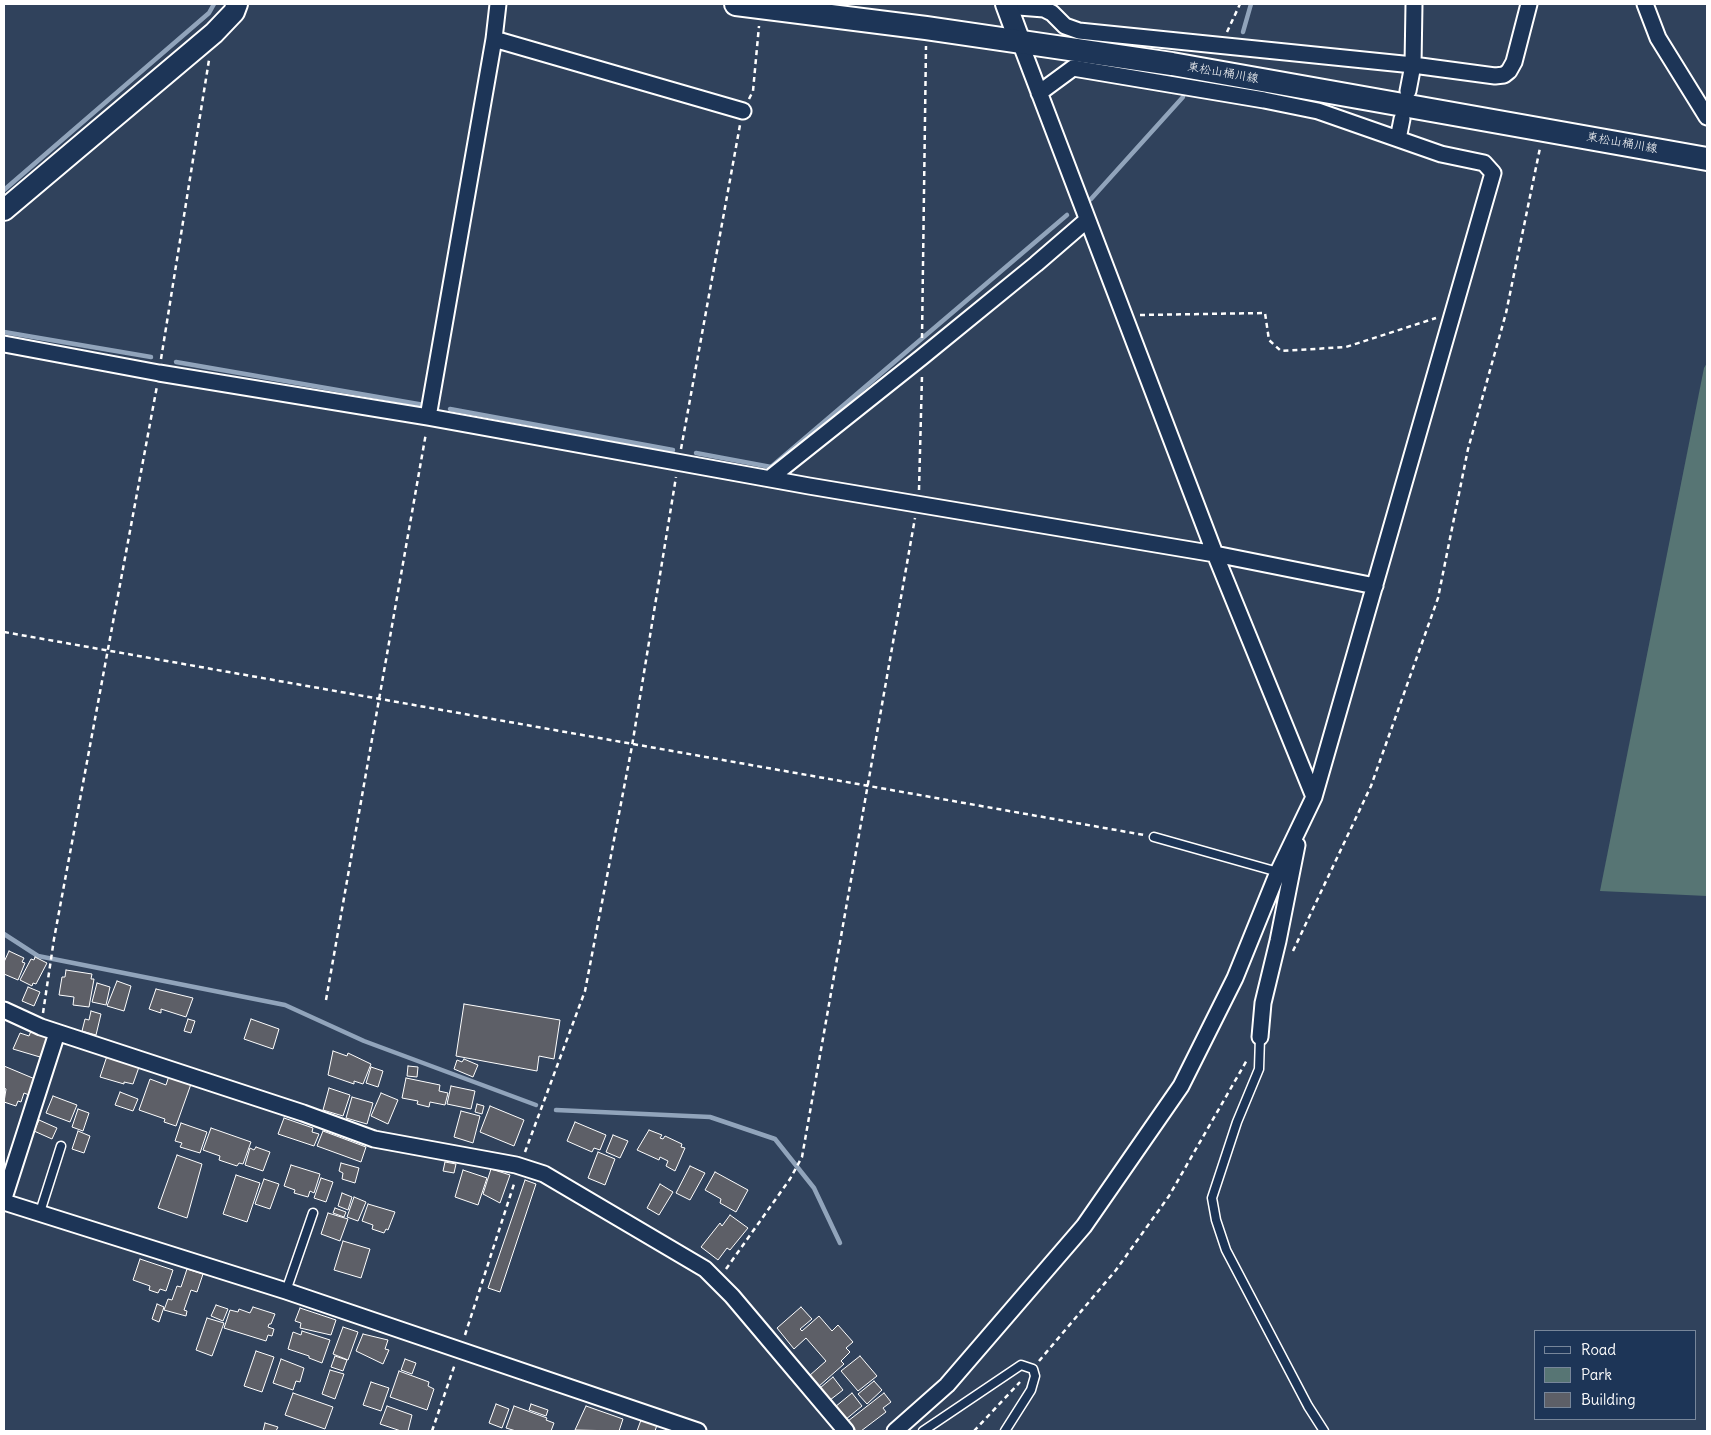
<!DOCTYPE html>
<html>
<head>
<meta charset="utf-8">
<style>
	body { margin:0 }
	#map { position:relative; width:1711px; height:1435px; overflow:hidden; background:#30425c; font-family:Delius,sans-serif }
	canvas { display:block }
	.frame { position:absolute; inset:0; border:5px solid #fff; pointer-events:none }
	.legend { position:absolute; left:1534px; top:1330px; width:162px; height:90px; box-sizing:border-box; background:#1d3557; border:1px solid #77869a; margin:0; padding:6px 9px; list-style:none; font-size:15px; color:#fff }
	.legend li { display:flex; align-items:center; gap:10px; height:25px }
	.legend b { width:25px; border:1px solid #77869a }
</style>
</head>
<body>
<div id="map">
<canvas width="1711" height="1435"></canvas>
<div class="frame"></div>
<ul class="legend">
<li><b style="height:6px;background:#1d3557"></b>Road</li>
<li><b style="height:14px;background:#577574"></b>Park</li>
<li><b style="height:14px;background:#5d5f67"></b>Building</li>
</ul>
</div>
<script>
const ctx = document.querySelector('canvas').getContext('2d');
ctx.lineJoin = 'round';
function fillPath(path, color) {
  ctx.fillStyle = color;
  ctx.fill(path, 'evenodd');
}
function shape(rows) {
  const path = new Path2D();
  for (const r of rows) {
    path.moveTo(r[0], r[1]);
    for (let i = 2; i < r.length; i += 2) path.lineTo(r[i], r[i + 1]);
  }
  return path;
}
function strokePath(path, color, width, dash) {
  ctx.strokeStyle = color;
  ctx.lineWidth = width;
  ctx.lineCap = dash ? 'butt' : 'round';
  ctx.setLineDash(dash || []);
  ctx.stroke(path);
}
function drawText(font, color, halo, rows, align = 'center') {
  ctx.font = font + ' Delius,"Klee One",sans-serif';
  ctx.lineWidth = 5;
  ctx.setLineDash([]);
  ctx.textBaseline = 'middle';
  ctx.strokeStyle = halo;
  ctx.fillStyle = color;
  for (const [text, x, y, turn = 0] of rows) {
    ctx.save();
    ctx.translate(x, y);
    ctx.rotate((+turn || 0) * Math.PI / 180);
    ctx.textAlign = isNaN(turn) ? turn : align;
    if (halo) ctx.strokeText(text, 0, 0);
    ctx.fillText(text, 0, 0);
    ctx.restore();
  }
}
fillPath(shape([
	[1707,363,1707,896,1600,891,1704,368]
]), '#577574');
strokePath(shape([
	[1243,32,1251,4],
	[4,190,209,13,214,4],
	[1091,199,1183,97],
	[4,332,151,357],
	[176,362,424,405],
	[450,409,673,450],
	[696,453,771,467,1067,215],
	[4,934,38,956,285,1005,364,1041,536,1105],
	[556,1110,710,1117,775,1139,814,1188,840,1243]
]), '#91a4bb', 4.5);
const building = shape([
	[9,951,24,958,22,962,25,963,18,980,4,974,4,962,9,951],
	[35,957,47,963,36,984,33,983,32,986,20,980,31,959,34,960,35,957],
	[66,970,92,974,91,979,94,979,89,1007,73,1005,74,997,59,995,62,977,65,977,66,970],
	[117,981,131,986,124,1011,107,1006,117,981],
	[97,983,110,987,106,1005,92,1002,97,983],
	[28,987,40,992,34,1006,22,1001,28,987],
	[156,989,193,998,186,1017,161,1009,161,1013,149,1009,156,989],
	[464,1004,560,1020,554,1059,539,1056,537,1071,456,1056,464,1004],
	[91,1011,101,1014,96,1035,82,1031,85,1019,89,1020,91,1011],
	[188,1019,195,1021,191,1033,184,1031,188,1019],
	[251,1019,279,1029,273,1049,244,1039,251,1019],
	[31,1031,47,1038,40,1057,13,1049,20,1033,29,1036,31,1031],
	[333,1051,347,1056,348,1053,371,1064,363,1084,354,1081,354,1084,328,1075,333,1051],
	[107,1056,139,1067,133,1084,124,1082,124,1084,100,1077,107,1056],
	[464,1059,478,1065,473,1077,454,1069,457,1060,462,1062,464,1059],
	[4,1066,35,1079,29,1095,24,1093,21,1102,18,1101,16,1106,4,1102,6,1089,4,1088,4,1066],
	[408,1066,418,1067,417,1077,407,1076,408,1066],
	[371,1067,383,1071,378,1087,366,1083,371,1067],
	[169,1076,191,1084,176,1126,164,1122,165,1119,139,1110,150,1079,166,1085,169,1076],
	[406,1078,440,1085,439,1091,448,1093,445,1105,430,1102,429,1107,417,1104,418,1101,402,1098,406,1078],
	[451,1086,475,1091,471,1109,447,1104,451,1086],
	[329,1088,350,1095,343,1116,323,1110,329,1088],
	[120,1092,138,1099,133,1111,115,1105,120,1092],
	[381,1093,398,1100,388,1124,371,1116,381,1093],
	[53,1096,77,1105,70,1122,46,1113,53,1096],
	[352,1097,373,1103,367,1124,346,1118,352,1097],
	[477,1104,484,1106,482,1114,475,1112,477,1104],
	[490,1106,524,1120,514,1146,480,1132,490,1106],
	[78,1109,89,1113,83,1131,72,1127,78,1109],
	[461,1111,480,1116,473,1143,454,1137,461,1111],
	[284,1118,313,1128,312,1132,319,1134,314,1146,278,1134,284,1118],
	[39,1120,57,1128,52,1139,34,1131,39,1120],
	[575,1122,606,1135,600,1150,594,1148,592,1152,567,1141,575,1122],
	[181,1123,207,1132,200,1153,180,1147,182,1143,175,1141,181,1123],
	[211,1128,251,1142,243,1164,239,1163,237,1166,219,1160,220,1156,203,1150,211,1128],
	[649,1130,662,1135,660,1138,663,1139,665,1136,682,1144,681,1147,685,1148,675,1171,666,1166,668,1161,660,1157,659,1160,637,1150,649,1130],
	[78,1131,90,1136,84,1153,72,1149,78,1131],
	[323,1131,366,1147,361,1162,317,1146,323,1131],
	[613,1135,628,1141,620,1158,606,1152,613,1135],
	[256,1147,270,1152,263,1171,245,1165,250,1148,254,1150,256,1147],
	[598,1152,615,1159,605,1185,588,1178,598,1152],
	[177,1155,202,1164,187,1218,158,1208,177,1155],
	[445,1162,456,1164,454,1173,443,1171,445,1162],
	[341,1163,359,1168,355,1183,342,1179,343,1173,339,1171,341,1163],
	[291,1165,320,1174,314,1193,310,1191,308,1197,294,1193,295,1190,284,1186,291,1165],
	[690,1166,705,1173,690,1200,676,1193,690,1166],
	[491,1169,510,1175,500,1203,483,1194,491,1169],
	[463,1170,487,1178,478,1205,455,1197,463,1170],
	[715,1172,748,1190,736,1212,720,1203,721,1199,705,1190,715,1172],
	[236,1175,260,1183,247,1222,223,1214,236,1175],
	[321,1178,333,1182,326,1202,314,1198,321,1178],
	[264,1179,279,1184,270,1209,255,1204,264,1179],
	[525,1180,536,1184,500,1292,488,1288,525,1180],
	[660,1184,673,1192,659,1215,647,1208,660,1184],
	[342,1193,352,1197,348,1210,338,1206,342,1193],
	[354,1197,366,1202,358,1221,347,1217,354,1197],
	[368,1204,395,1212,388,1230,386,1229,384,1233,372,1229,373,1225,362,1221,368,1204],
	[335,1208,346,1212,344,1217,333,1213,335,1208],
	[328,1213,348,1219,340,1241,321,1234,328,1213],
	[730,1215,748,1228,730,1250,727,1248,718,1260,701,1247,720,1223,722,1226,730,1215],
	[343,1241,370,1249,361,1278,334,1270,343,1241],
	[140,1259,173,1270,166,1291,160,1289,158,1293,149,1290,150,1286,133,1280,140,1259],
	[187,1269,203,1274,197,1292,191,1290,184,1310,187,1311,186,1316,164,1310,168,1299,172,1300,177,1286,181,1287,187,1269],
	[157,1304,164,1307,159,1322,152,1319,157,1304],
	[216,1305,228,1309,223,1321,211,1316,216,1305],
	[253,1307,275,1314,271,1324,269,1324,268,1327,274,1329,272,1336,268,1335,266,1341,224,1328,230,1310,238,1312,239,1309,250,1313,253,1307],
	[801,1307,812,1319,800,1329,802,1331,819,1316,832,1331,838,1325,853,1342,846,1348,850,1352,841,1361,844,1364,818,1387,809,1376,826,1361,806,1338,794,1349,777,1328,801,1307],
	[300,1308,336,1320,331,1335,300,1328,301,1323,295,1321,300,1308],
	[207,1318,224,1323,212,1356,196,1350,207,1318],
	[343,1327,358,1332,348,1360,333,1354,343,1327],
	[302,1331,330,1340,322,1363,309,1358,309,1356,288,1349,293,1332,301,1335,302,1331],
	[363,1334,388,1340,385,1349,389,1350,383,1364,356,1351,363,1334],
	[256,1351,274,1357,262,1392,244,1386,256,1351],
	[335,1356,347,1360,343,1371,331,1367,335,1356],
	[860,1356,877,1376,858,1391,841,1371,860,1356],
	[281,1359,304,1368,300,1382,296,1381,293,1390,273,1383,281,1359],
	[405,1359,416,1363,412,1374,401,1370,405,1359],
	[330,1370,344,1374,335,1399,322,1394,330,1370],
	[399,1371,429,1382,428,1386,434,1389,427,1410,390,1397,399,1371],
	[833,1377,843,1390,830,1400,820,1388,833,1377],
	[874,1381,882,1390,867,1404,858,1394,874,1381],
	[371,1382,389,1388,381,1411,363,1405,371,1382],
	[293,1393,333,1407,325,1429,285,1415,293,1393],
	[852,1393,862,1406,845,1420,835,1407,852,1393],
	[884,1393,891,1402,883,1408,886,1412,861,1431,856,1431,848,1421,884,1393],
	[496,1404,509,1409,502,1428,489,1423,496,1404],
	[531,1404,548,1410,546,1416,529,1410,531,1404],
	[387,1406,412,1415,408,1431,401,1431,380,1424,387,1406],
	[514,1406,547,1418,546,1420,554,1423,551,1431,516,1431,506,1428,514,1406],
	[586,1406,623,1419,619,1431,575,1430,586,1406],
	[641,1420,657,1425,655,1431,637,1431,641,1420],
	[265,1423,278,1427,276,1431,263,1431,265,1423]
]);
fillPath(building, '#5d5f67');
strokePath(building, '#fff', 1);
const lane = shape([
	[1154,837,1278,872],
	[1260,1037,1259,1069,1237,1122,1212,1198,1216,1220,1226,1250,1308,1406,1324,1431],
	[40,1212,61,1146],
	[286,1291,313,1213],
	[923,1431,1021,1365,1033,1369,1035,1376,1031,1390,1005,1431]
]);
const street = shape([
	[1645,4,1658,38,1707,117],
	[1006,6,1044,9,1052,13,1065,26,1079,31,1413,65,1495,76,1504,75,1509,71,1514,62,1529,4],
	[494,39,743,111],
	[1020,42,1215,554,1314,797],
	[1408,91,1413,65,1414,4],
	[1398,139,1402,119],
	[4,344,159,373,428,417,809,486,1215,554,1375,586],
	[428,417,494,39,498,4],
	[770,478,922,357,1036,264,1087,220],
	[4,1010,41,1027,303,1113,374,1139,516,1165,544,1174,705,1269,732,1296,846,1431],
	[1260,1037,1263,1003,1278,941,1297,845],
	[4,1198,57,1033],
	[4,1202,286,1291,698,1431],
	[895,1431,947,1385,1084,1226,1181,1086,1235,978,1278,872,1314,797,1493,173,1484,163,1441,154,1318,111,1264,100,1073,68,1039,93]
]);
const secondary = shape([
	[1006,4,1020,42],
	[4,210,214,33,234,12,237,4]
]);
const primary = shape([
	[736,4,926,28,1172,64,1707,159]
]);
strokePath(lane, '#fff', 11);
strokePath(street, '#fff', 19);
strokePath(secondary, '#fff', 24);
strokePath(primary, '#fff', 26);
strokePath(shape([
	[1227,32,1240,4],
	[749,99,753,91,759,26],
	[1140,315,1265,313,1269,340,1281,351,1346,347,1436,318],
	[922,338,926,46],
	[161,359,209,60],
	[681,449,740,125],
	[919,490,922,376],
	[4,632,1144,835],
	[1293,951,1371,786,1438,598,1468,449,1506,313,1540,148],
	[326,1000,426,433],
	[43,1013,54,939,157,386],
	[525,1152,585,991,632,746,676,477],
	[726,1269,790,1179,802,1157,915,518],
	[465,1335,515,1181],
	[1039,1361,1116,1270,1169,1196,1247,1060],
	[432,1431,455,1364],
	[974,1431,1020,1382]
]), '#fff', 2.5, [5, 4]);
strokePath(lane, '#1d3557', 8);
strokePath(street, '#1d3557', 15);
strokePath(secondary, '#1d3557', 20);
strokePath(primary, '#1d3557', 22);
drawText('12px', '#fff', '#1d3557', [
	["東松山桶川線",1223,73,10],
	["東松山桶川線",1622,143,10]
]);
</script>
</body>
</html>
